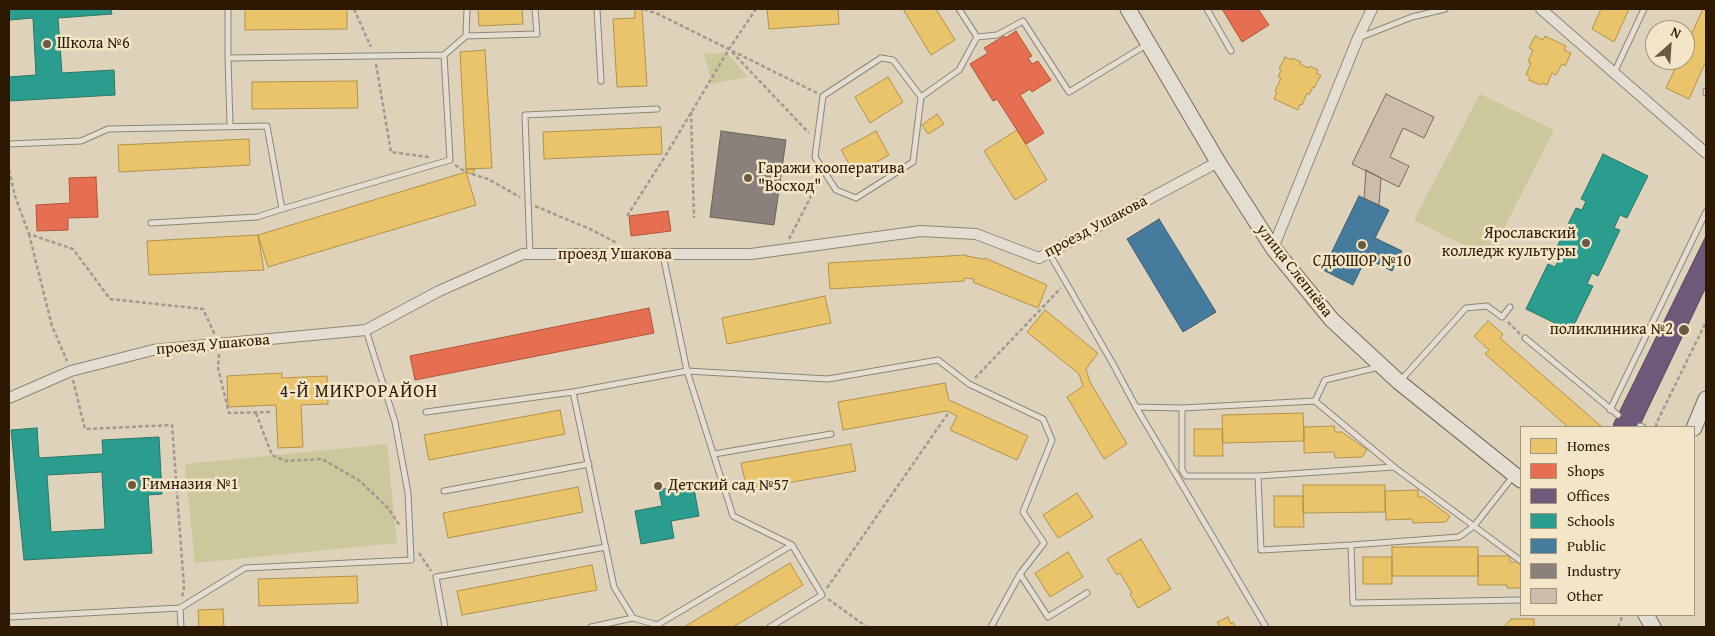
<!DOCTYPE html>
<html>
<head>
<meta charset="utf-8">
<style>
	body { margin:0 }
	#map { position:relative; width:1715px; height:636px; overflow:hidden; background:#ded3ba; font-family:"Gentium Book Plus",serif }
	canvas { display:block }
	.frame { position:absolute; inset:0; border:10px solid #2d1902; pointer-events:none }
	.legend { position:absolute; left:1520px; top:426px; width:175px; height:190px; box-sizing:border-box; background:#f3e6c8; border:1px solid #a49479; margin:0; padding:6px 9px; list-style:none; font-size:15px; color:#2d1902 }
	.legend li { display:flex; align-items:center; gap:10px; height:25px }
	.legend b { width:25px; border:1px solid #a49479 }
	.north { position:absolute; left:1645px; top:20px; width:50px; height:50px; box-sizing:border-box; background:#f3e6c8; border:1px solid #a49479; border-radius:50%; rotate:26deg; font-size:14px; font-weight:700; line-height:20px; text-align:center; color:#2d1902 }
	.north::after { content:''; display:block; margin:auto; width:18px; height:22px; background:#6b5a42; clip-path:polygon(50% 0,100% 100%,50% 72%,0 100%) }
</style>
</head>
<body>
<div id="map">
<canvas width="1715" height="636"></canvas>
<div class="frame"></div>
<ul class="legend">
<li><b style="height:14px;background:#e9c46a"></b>Homes</li>
<li><b style="height:14px;background:#e76f51"></b>Shops</li>
<li><b style="height:14px;background:#6d597a"></b>Offices</li>
<li><b style="height:14px;background:#2a9d8f"></b>Schools</li>
<li><b style="height:14px;background:#457b9d"></b>Public</li>
<li><b style="height:14px;background:#8a817c"></b>Industry</li>
<li><b style="height:14px;background:#cdbcaa"></b>Other</li>
</ul>
<div class="north">N</div>
</div>
<script>
const ctx = document.querySelector('canvas').getContext('2d');
ctx.lineJoin = 'round';
function fillPath(path, color) {
  ctx.fillStyle = color;
  ctx.fill(path, 'evenodd');
}
function shape(rows) {
  const path = new Path2D();
  for (const r of rows) {
    path.moveTo(r[0], r[1]);
    for (let i = 2; i < r.length; i += 2) path.lineTo(r[i], r[i + 1]);
  }
  return path;
}
function strokePath(path, color, width, dash) {
  ctx.strokeStyle = color;
  ctx.lineWidth = width;
  ctx.lineCap = dash ? 'butt' : 'round';
  ctx.setLineDash(dash || []);
  ctx.stroke(path);
}
function drawText(font, color, halo, rows, align = 'center') {
  ctx.font = font + ' "Gentium Book Plus",serif';
  ctx.lineWidth = 5;
  ctx.setLineDash([]);
  ctx.textBaseline = 'middle';
  ctx.strokeStyle = halo;
  ctx.fillStyle = color;
  for (const [text, x, y, turn = 0] of rows) {
    ctx.save();
    ctx.translate(x, y);
    ctx.rotate((+turn || 0) * Math.PI / 180);
    ctx.textAlign = isNaN(turn) ? turn : align;
    if (halo) ctx.strokeText(text, 0, 0);
    ctx.fillText(text, 0, 0);
    ctx.restore();
  }
}
fillPath(shape([
	[727,53,748,77,712,84,704,54],
	[1480,94,1554,130,1489,258,1414,220],
	[387,444,397,543,195,563,185,464]
]), '#cdc79c');
const homes = shape([
	[245,9,347,9,347,29,245,30,245,9],
	[478,9,522,9,523,24,479,26,478,9],
	[635,9,642,9,647,86,617,87,613,19,635,18,635,9],
	[767,9,838,9,839,24,769,29,767,9],
	[903,9,936,9,955,40,931,55,903,9],
	[1601,9,1629,9,1614,42,1592,29,1601,9],
	[1703,9,1706,9,1706,61,1689,99,1666,88,1679,60,1685,60,1685,48,1703,9],
	[1535,36,1543,40,1545,36,1566,46,1564,50,1571,53,1565,66,1562,64,1556,75,1552,73,1547,85,1542,83,1540,85,1529,80,1530,77,1526,75,1531,63,1528,62,1533,50,1529,48,1535,36],
	[485,50,492,168,466,169,460,52,485,50],
	[1285,57,1291,60,1292,58,1301,62,1300,64,1308,68,1310,66,1318,70,1316,73,1321,75,1314,88,1313,87,1309,95,1307,93,1302,105,1300,104,1298,110,1274,99,1277,93,1275,91,1281,78,1278,77,1281,70,1279,69,1285,57],
	[888,77,903,102,870,123,855,97,888,77],
	[357,81,358,108,252,109,252,82,357,81],
	[937,114,944,124,928,134,922,125,937,114],
	[661,127,662,154,544,159,543,132,661,127],
	[1017,130,1047,180,1015,200,984,151,1017,130],
	[876,131,889,155,855,174,841,150,876,131],
	[249,139,250,165,119,172,118,145,249,139],
	[466,169,475,169,472,174,466,172,466,169],
	[466,172,476,205,268,267,258,235,466,172],
	[258,235,264,270,149,275,147,241,258,235],
	[966,255,966,256,984,259,985,258,1047,285,1038,308,973,282,974,279,965,278,964,281,830,289,828,263,966,255],
	[825,296,831,323,727,344,722,318,825,296],
	[1045,310,1098,353,1086,369,1090,382,1127,444,1104,459,1067,397,1083,386,1079,374,1027,332,1045,310],
	[1488,321,1503,334,1500,338,1602,427,1568,427,1485,354,1489,350,1474,336,1488,321],
	[282,373,282,378,327,376,328,404,301,405,303,447,278,448,276,405,228,407,227,376,282,373],
	[945,383,949,400,1028,436,1017,460,950,430,957,416,947,411,843,430,838,402,945,383],
	[560,410,565,434,429,460,424,435,560,410],
	[1303,413,1304,441,1223,443,1222,415,1303,413],
	[1334,426,1335,432,1342,432,1367,450,1362,457,1335,458,1334,452,1304,453,1304,427,1334,426],
	[1194,429,1222,429,1223,456,1194,456,1194,429],
	[851,444,856,471,747,490,741,463,851,444],
	[1303,485,1385,485,1385,512,1303,513,1303,485],
	[578,487,583,512,448,538,443,513,578,487],
	[1418,490,1418,497,1424,497,1450,516,1446,522,1413,523,1412,519,1386,520,1385,491,1418,490],
	[1077,493,1093,517,1058,538,1043,515,1077,493],
	[1274,496,1303,496,1304,527,1274,527,1274,496],
	[1141,539,1171,589,1138,608,1130,594,1132,593,1120,573,1117,575,1107,559,1141,539],
	[1392,547,1478,547,1478,576,1392,576,1392,547],
	[1068,552,1083,577,1050,597,1035,573,1068,552],
	[1478,556,1510,556,1510,562,1517,562,1521,565,1521,588,1507,588,1507,585,1478,585,1478,556],
	[1363,557,1392,557,1392,584,1363,584,1363,557],
	[790,563,803,585,733,627,684,627,790,563],
	[592,565,597,590,462,615,457,591,592,565],
	[357,576,358,603,259,606,258,579,357,576],
	[223,609,224,627,199,627,198,610,223,609],
	[1228,617,1231,624,1233,622,1236,627,1220,627,1217,622,1228,617],
	[1511,619,1534,619,1534,627,1504,627,1511,619]
]);
fillPath(homes, '#e9c46a');
strokePath(homes, '#b1914b', 1);
const shops = shape([
	[1222,9,1258,9,1269,25,1242,42,1222,9],
	[1016,31,1032,56,1028,58,1032,64,1038,61,1051,80,1032,92,1030,89,1020,95,1044,133,1026,144,997,99,993,101,970,64,988,53,984,48,1004,36,1005,38,1016,31],
	[96,177,98,217,68,218,68,230,37,231,36,205,70,203,69,178,96,177],
	[668,211,671,231,631,236,629,216,668,211],
	[649,308,654,333,415,380,410,356,649,308]
]);
fillPath(shops, '#e76f51');
strokePath(shops, '#af5539', 1);
const offices = shape([
	[1706,236,1706,287,1639,427,1618,427,1613,425,1706,236]
]);
fillPath(offices, '#6d597a');
strokePath(offices, '#5a4656', 1);
const schools = shape([
	[9,9,111,9,112,14,58,18,62,73,114,70,115,95,9,101,9,77,36,75,33,18,9,20,9,9],
	[1603,154,1648,176,1627,218,1620,215,1614,228,1620,230,1598,276,1592,273,1587,284,1593,286,1571,331,1526,309,1548,264,1555,267,1559,259,1553,255,1576,208,1582,210,1586,201,1581,199,1603,154],
	[37,428,39,458,103,454,102,440,159,437,162,494,148,495,152,553,24,560,11,430,37,428],
	[102,472,105,529,51,532,47,475,102,472],
	[693,483,699,516,671,521,674,538,641,544,635,511,662,506,659,490,693,483]
]);
fillPath(schools, '#2a9d8f');
strokePath(schools, '#2b7565', 1);
const public = shape([
	[1359,196,1389,210,1375,238,1402,251,1392,271,1366,258,1353,285,1323,270,1359,196],
	[1159,219,1216,312,1183,332,1127,239,1159,219]
]);
fillPath(public, '#457b9d');
strokePath(public, '#3e5e6e', 1);
const industry = shape([
	[721,131,786,140,774,225,710,217,721,131]
]);
fillPath(industry, '#8a817c');
strokePath(industry, '#6e6257', 1);
const building = shape([
	[1386,94,1434,117,1424,138,1403,128,1390,157,1409,166,1399,187,1352,164,1386,94],
	[1366,170,1381,178,1379,205,1364,198,1366,170]
]);
fillPath(building, '#cdbcaa');
strokePath(building, '#756c5c', 1);
const lane = shape([
	[228,9,228,58],
	[597,9,601,81],
	[1207,9,1231,51],
	[466,36,537,34,535,9],
	[977,37,997,35,1023,21,1069,92,1146,45],
	[1361,37,1412,17,1445,9],
	[444,55,466,36,467,9],
	[881,58,893,60,921,97,913,162,856,198,836,190,815,157,823,96,881,58],
	[1614,73,1644,9],
	[1706,91,1706,93],
	[921,97,959,70,977,37,959,9],
	[9,144,81,141,108,129,267,126,282,209,450,160,444,55,228,58,230,125],
	[151,223,257,217,282,209],
	[1049,253,1113,364,1136,407,1266,627],
	[530,254,525,115,657,109],
	[663,255,687,371,733,516,792,545,822,595,770,627],
	[1525,338,1618,415],
	[1401,380,1466,308,1487,306,1502,317,1510,307],
	[573,392,614,587,633,618,657,625,658,627],
	[1315,401,1394,467,1521,561],
	[1136,407,1182,408,1315,401,1325,380,1379,367],
	[1182,408,1182,470,1186,476,1258,476,1261,550,1351,545,1353,603,1521,600],
	[1610,410,1706,212],
	[426,412,573,392,687,371,828,379,938,360,969,384,1043,419,1052,440,1023,512,1044,543,1020,574,1048,617,1087,593],
	[1640,426,1643,427],
	[714,454,831,434],
	[1258,476,1394,467],
	[444,491,589,464],
	[1351,545,1459,537,1474,526,1514,475],
	[180,608,245,568,411,560,408,493,395,422,366,330],
	[9,617,180,608,181,627],
	[657,625,792,545],
	[445,627,436,577,606,547],
	[591,627,633,618],
	[991,627,1020,574]
]);
const street = shape([
	[1541,9,1706,153],
	[1273,248,1358,38,1372,9],
	[9,398,71,371,153,350,366,330,439,291,523,254,751,254,921,231,976,234,1039,258,1218,162]
]);
const secondary = shape([
	[1128,9,1218,162,1273,248,1332,320,1399,382,1521,480],
	[1694,428,1706,399],
	[1646,615,1653,627]
]);
strokePath(lane, '#8e8575', 7);
strokePath(street, '#8e8575', 12);
strokePath(secondary, '#756c5c', 17);
strokePath(shape([
	[354,9,371,47],
	[644,9,658,14,817,93],
	[732,52,809,133],
	[376,64,391,152,429,157],
	[691,112,694,218],
	[455,165,466,172],
	[9,170,15,196,29,234,73,249,110,299,203,309,215,335],
	[472,174,488,179,520,197],
	[535,206,590,229,617,243],
	[627,216,664,158,729,49,756,9],
	[29,234,52,326,67,361],
	[789,239,820,179],
	[1508,322,1520,334],
	[219,354,218,368,229,413,270,412],
	[975,378,1061,288],
	[73,380,85,429,172,425,184,587,182,597],
	[256,413,272,455,286,461,322,459,360,481,388,508,400,526],
	[1657,427,1656,424,1706,322],
	[419,553,431,571],
	[827,588,949,412],
	[828,599,867,627],
	[1618,627,1623,615]
]), '#a19a8f', 2.5, [4, 2.5]);
strokePath(lane, '#e4ded2', 5);
strokePath(street, '#e4ded2', 10);
strokePath(secondary, '#e4ded2', 15);
for (const [x, y, r, color] of [
	[47,44,5,"#6b5a42"],
	[748,178,5,"#6b5a42"],
	[1586,243,5,"#6b5a42"],
	[1362,245,5,"#6b5a42"],
	[1684,330,6,"#6b5a42"],
	[132,485,5,"#6b5a42"],
	[658,486,5,"#6b5a42"]
]) {
  const dot = new Path2D();
  dot.arc(x, y, r, 0, 2 * Math.PI);
  ctx.fillStyle = color;
  ctx.fill(dot);
  strokePath(dot, '#f3e6c8', 2);
}
drawText('16px', '#2d1902', '#f3e6c8', [
	["Школа №6",57,44],
	["Гаражи кооператива",758,169],
	["\"Восход\"",758,187],
	["Ярославский",1576,234,"right"],
	["колледж культуры",1576,252,"right"],
	["СДЮШОР №10",1362,262,"center"],
	["поликлиника №2",1673,330,"right"],
	["Гимназия №1",142,485],
	["Детский сад №57",668,486]
], 'left');
drawText('16px', '#2d1902', '#f3e6c8', [
	["проезд Ушакова",1096,227,-28],
	["проезд Ушакова",615,255],
	["улица Слепнёва",1294,271,52],
	["проезд Ушакова",213,345,-5]
]);
ctx.letterSpacing = '1px';
drawText('18px', '#2d1902', '#f3e6c8', [
	["4-Й МИКРОРАЙОН",359,392]
]);
ctx.letterSpacing = '0px';
</script>
</body>
</html>
